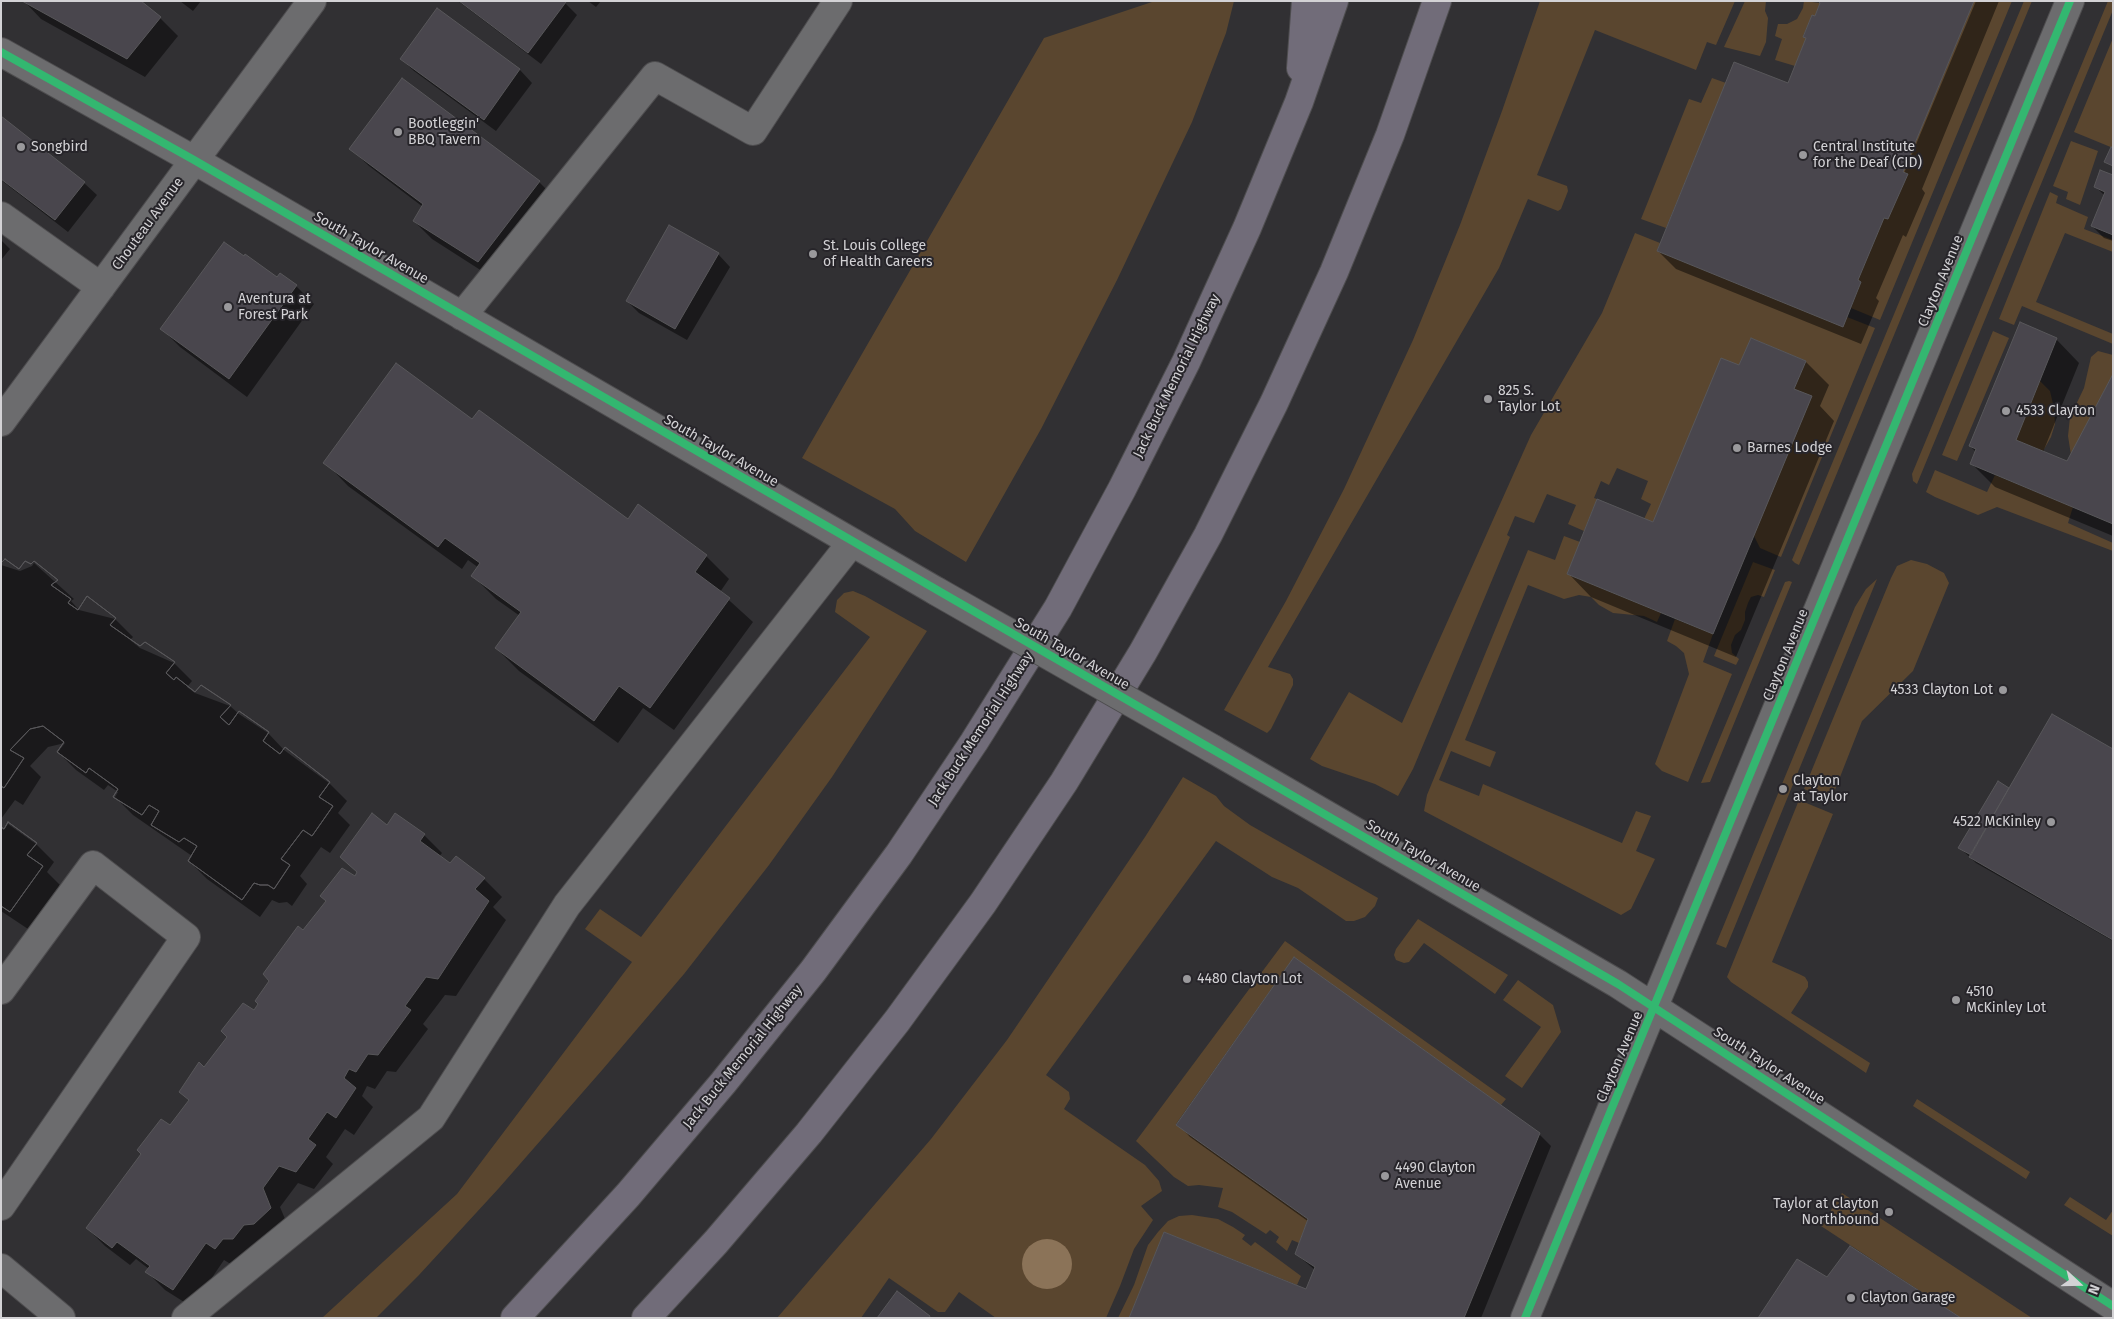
<!DOCTYPE html>
<html>
<head>
<meta charset="utf-8">
<style>
	body { margin:0 }
	#map { position:relative; width:2114px; height:1319px; overflow:hidden; background:#313033; font-family:"Fira Sans",sans-serif }
	canvas { display:block }
	.frame { position:absolute; inset:0; border:2px solid #d3d2d5; pointer-events:none }
	.north { position:absolute; left:2054px; top:1259px; width:50px; height:50px; -webkit-text-stroke:4px #27252a; paint-order:stroke; rotate:111deg; font-size:14px; font-weight:700; line-height:20px; text-align:center; color:#d3d2d5 }
	.north::after { content:''; display:block; margin:auto; width:18px; height:22px; background:#d3d2d5; clip-path:polygon(50% 0,100% 100%,50% 72%,0 100%) }
</style>
</head>
<body>
<div id="map">
<canvas width="2114" height="1319"></canvas>
<div class="frame"></div>
<div class="north">N</div>
</div>
<script>
const ctx = document.querySelector('canvas').getContext('2d');
ctx.lineJoin = 'round';
function fillPath(path, color) {
  ctx.fillStyle = color;
  ctx.fill(path, 'evenodd');
}
function shape(rows) {
  const path = new Path2D();
  for (const r of rows) {
    if (r.length === 3) {
      path.moveTo(r[0] + r[2], r[1]);
      path.arc(r[0], r[1], r[2], 0, 2 * Math.PI);
      continue;
    }
    path.moveTo(r[0], r[1]);
    for (let i = 2; i < r.length; i += 2) path.lineTo(r[i], r[i + 1]);
  }
  return path;
}
function strokePath(path, color, width, dash) {
  ctx.strokeStyle = color;
  ctx.lineWidth = width;
  ctx.lineCap = dash ? 'butt' : 'round';
  ctx.setLineDash(dash || []);
  ctx.stroke(path);
}
function drawText(font, color, halo, rows, align = 'center') {
  ctx.font = font + ' "Fira Sans",sans-serif';
  ctx.lineWidth = 4;
  ctx.setLineDash([]);
  ctx.textBaseline = 'middle';
  ctx.strokeStyle = halo;
  ctx.fillStyle = color;
  for (const [text, x, y, turn = 0] of rows) {
    ctx.save();
    ctx.translate(x, y);
    ctx.rotate((+turn || 0) * Math.PI / 180);
    ctx.textAlign = isNaN(turn) ? turn : align;
    if (halo) ctx.strokeText(text, 0, 0);
    ctx.fillText(text, 0, 0);
    ctx.restore();
  }
}
fillPath(shape([
	[1155,1,1234,1,1226,33,1192,122,1117,280,1041,429,966,562,915,531,895,509,802,458,1044,38],
	[1540,1,1735,1,1716,45,1707,42,1696,70,1595,30,1537,175,1567,186,1568,191,1561,209,1558,211,1528,199,1499,268,1268,667,1290,674,1293,679,1293,685,1271,729,1267,733,1224,710,1286,601,1344,489,1413,340,1460,225,1502,111],
	[1745,1,1766,1,1765,11,1768,18,1766,42,1760,56,1724,47],
	[1804,1,1820,3,1815,16,1812,16,1803,36,1806,38,1795,66,1775,60,1782,39,1775,36,1778,24,1787,24,1797,19,1803,8],
	[1974,1,2012,1,1880,320,1851,308,1861,282,1858,280,1884,218,1888,219,1908,174,1903,172],
	[2024,1,2032,1,1799,565,1795,563,1792,560],
	[2108,1,2113,1,2113,10,1917,484,1913,481,1912,474],
	[2113,38,2113,148,2074,132],
	[1712,78,1726,83,1666,228,1641,219,1689,99,1701,103],
	[2071,141,2098,151,2080,205,2066,199,2068,192,2053,186],
	[2050,192,2058,196,2056,203,2088,217,2084,229,2113,240,2113,252,2065,233,2036,302,2113,334,2113,344,2022,306,2014,325,1999,319],
	[1635,233,1660,243,1657,251,1842,326,1847,317,1875,328,1781,557,1760,548,1754,536,1794,389,1806,361,1751,338,1739,365,1653,522,1644,519,1651,504,1641,499,1648,481,1617,468,1609,485,1601,481,1594,498,1597,499,1584,531,1568,524,1576,505,1547,494,1534,523,1515,516,1507,535,1510,537,1413,769,1398,796,1375,784,1322,766,1310,759,1349,692,1402,723,1531,435,1602,313],
	[1993,331,2009,338,1957,461,1942,455],
	[2098,351,2113,355,2113,374,2071,455,2068,436,2070,417,2084,388,2091,357],
	[2040,381,2050,391,2054,408,2055,424,2051,437,2043,451,2016,440],
	[1935,470,1987,492,1995,475,2073,507,2068,523,2113,543,2113,551,1997,507,1978,515,1935,497,1926,492],
	[1564,536,1580,542,1567,574,1661,613,1657,622,1644,616,1613,613,1599,605,1591,597,1579,595,1564,599,1528,585,1465,740,1496,752,1490,767,1451,751,1439,780,1479,796,1483,784,1622,843,1636,811,1651,816,1636,851,1655,859,1631,909,1621,915,1424,811,1427,795,1528,550,1555,560],
	[1911,560,1927,564,1944,573,1949,583,1913,671,1862,721,1831,800,1804,789,1891,578,1897,566],
	[1753,562,1775,570,1764,597,1758,595,1751,597,1748,603,1745,612,1745,620,1741,630,1735,635,1731,645,1732,653,1739,659,1736,665,1714,656],
	[1877,579,1726,948,1716,944,1855,607,1866,589],
	[1789,581,1792,582,1710,782,1701,783,1785,582],
	[853,591,865,596,927,631,832,777,769,865,684,974,603,1069,499,1188,419,1275,376,1318,322,1318,457,1194,632,962,585,929,600,909,641,937,870,637,835,612,837,600,844,593],
	[1675,619,1713,634,1703,662,1732,674,1688,782,1662,771,1655,764,1689,674,1684,653,1676,646,1667,641],
	[1183,777,1216,796,1224,806,1250,825,1378,898,1375,906,1365,917,1354,921,1346,921,1298,888,1272,877,1216,841,1046,1075,1069,1092,1070,1099,1064,1109,1145,1165,1159,1181,1162,1191,1141,1206,1153,1220,1134,1249,1120,1286,1106,1318,996,1318,959,1292,945,1312,938,1312,889,1278,861,1318,777,1318,931,1139,1007,1040,1145,837],
	[1799,800,1833,814,1772,962,1799,974,1805,977,1808,982,1808,987,1791,1013,1870,1063,1866,1073,1731,982,1727,977],
	[1418,919,1508,975,1495,994,1424,943,1409,962,1404,963,1396,960,1394,955,1396,949],
	[1285,941,1506,1099,1501,1105,1294,957,1176,1124,1308,1219,1299,1243,1292,1240,1287,1251,1276,1242,1279,1237,1270,1230,1266,1234,1232,1212,1218,1207,1223,1188,1199,1185,1188,1186,1174,1177,1136,1141],
	[1518,980,1553,1005,1561,1032,1522,1088,1505,1076,1541,1027,1503,1000],
	[1917,1099,2030,1172,2026,1179,1913,1106],
	[1842,1193,2032,1318,1961,1318,1821,1226],
	[2070,1197,2106,1220,2113,1210,2113,1236,2064,1205],
	[1192,1215,1218,1219,1233,1227,1245,1235,1242,1239,1251,1246,1255,1242,1301,1276,1297,1285,1164,1232,1129,1318,1118,1318,1134,1285,1148,1245,1158,1232,1168,1221,1179,1216]
]), '#5a462f');
fillPath(shape([
	[1047,1264,25]
]), '#8b7358');
fillPath(shape([
	[24,1,160,18,178,36,145,77,41,19],
	[180,1,201,1,193,11],
	[458,1,563,1,577,15,541,64],
	[588,1,601,1,596,7],
	[1976,1,1999,1,1922,189,1925,193,1906,237,1903,235,1876,298,1879,301,1861,344,1676,269,1658,251,1789,84,1822,3,1900,178,1902,178],
	[438,10,520,70,532,83,496,131,414,71,401,59],
	[1,118,84,183,97,195,68,232,1,180],
	[351,149,539,182,557,200,496,280,432,239,414,221,423,207,369,166],
	[2113,177,2113,241,2104,238,2092,226,2105,196,2095,186],
	[1,240,10,249,1,260],
	[718,254,730,267,687,340,639,313,627,301],
	[278,279,296,286,314,304,247,397,180,347,162,329],
	[2056,339,2079,363,2043,452,2068,462,2113,376,2113,536,1995,487,1972,464,1976,452,1970,446],
	[1751,340,1806,362,1829,385,1820,406,1834,421,1736,657,1591,597,1568,573,1654,524,1740,367],
	[473,421,628,521,638,506,706,556,729,579,720,592,753,622,674,730,643,708,618,743,519,671,496,648,520,616,496,599,473,576,479,568,468,560,462,569,348,486,325,462],
	[34,563,74,599,71,601,79,610,115,619,133,637,130,640,140,648,174,663,192,681,187,687,195,693,230,706,239,714,268,733,284,750,329,783,347,801,338,813,350,825,330,853,321,847,300,876,307,884,292,906,287,902,279,903,272,900,260,917,207,879,189,861,192,856,133,815,115,797,118,792,108,785,104,790,76,770,58,752,65,743,48,747,30,766,41,777,23,805,15,800,1,819,1,565,20,571,32,566],
	[2113,751,2113,941,1976,863,1960,848,1998,783,2010,790],
	[8,824,36,844,54,862,47,872,60,885,28,929,1,911,1,828,4,830],
	[387,827,424,835,442,853,439,857,450,865,456,858,484,879,502,897,493,907,506,920,456,996,445,995,423,1024,428,1029,396,1072,387,1071,375,1089,367,1086,362,1096,373,1107,354,1135,345,1129,326,1157,333,1164,314,1189,298,1183,280,1207,288,1226,234,1266,224,1260,192,1307,165,1290,147,1272,149,1269,136,1259,130,1265,105,1246,87,1228,190,1101,204,1069,254,1012,303,931,355,877],
	[1178,1124,1539,1134,1551,1146,1481,1318,1130,1318,1306,1290,1315,1270,1296,1254,1309,1222,1190,1137]
]), '#0007');
const building = shape([
	[22,1,141,1,161,17,127,59,22,1],
	[459,1,565,1,566,2,528,53,459,1],
	[1818,1,1974,1,1903,172,1908,174,1888,219,1884,218,1858,280,1861,282,1843,327,1657,251,1734,62,1788,83,1806,38,1803,37,1812,15,1815,16,1820,3,1818,1],
	[437,8,520,69,484,120,400,59,437,8],
	[402,78,540,181,478,262,413,221,423,204,349,149,402,78],
	[1,116,85,182,55,220,1,179,1,116],
	[2111,147,2113,148,2113,166,2104,162,2111,147],
	[2100,170,2113,175,2113,235,2091,226,2105,192,2094,187,2100,170],
	[669,225,719,253,675,329,626,301,669,225],
	[224,242,244,256,245,254,277,277,280,273,297,285,229,379,160,329,224,242],
	[2020,322,2057,338,2016,440,2067,461,2113,374,2113,524,1970,464,1976,449,1969,446,2020,322],
	[1751,338,1806,361,1794,389,1812,396,1713,634,1567,574,1597,499,1653,522,1721,358,1739,365,1751,338],
	[396,363,472,419,479,410,628,519,638,504,707,555,695,572,730,598,650,708,619,686,594,721,495,648,521,612,471,576,480,563,445,538,438,547,323,463,396,363],
	[5,559,19,569,25,561,31,564,34,561,58,580,51,585,71,599,68,603,78,610,87,596,116,618,110,625,140,646,145,642,175,662,166,673,174,680,176,677,195,692,201,685,231,705,220,717,229,725,239,711,269,732,263,741,280,754,285,747,330,782,319,797,333,806,312,836,303,830,281,859,290,865,274,889,268,885,260,885,254,883,242,900,188,861,197,846,184,838,179,842,151,825,159,811,149,805,142,815,113,797,118,789,89,768,86,773,57,752,64,742,43,726,30,729,10,750,24,758,4,788,1,786,1,563,5,559],
	[5,559,19,569,25,561,31,564,34,561,58,580,51,585,71,599,68,603,78,610,87,596,116,618,110,625,140,646,145,642,175,662,166,673,174,680,176,677,195,692,201,685,231,705,220,717,229,725,239,711,269,732,263,741,280,754,285,747,330,782,319,797,333,806,312,836,303,830,281,859,290,865,274,889,268,885,260,885,254,883,242,900,188,861,197,846,184,838,179,842,151,825,159,811,149,805,142,815,113,797,118,789,89,768,86,773,57,752,64,742,43,726,30,729,10,750,24,758,4,788,1,786,1,563,5,559],
	[2052,714,2113,749,2113,940,1969,857,2052,714],
	[1998,781,2009,788,1971,855,1958,848,1998,781],
	[372,813,387,825,395,813,425,834,420,841,450,863,456,856,485,878,475,889,489,901,438,979,426,977,405,1006,411,1010,378,1055,368,1054,356,1072,349,1069,344,1078,356,1088,336,1118,327,1112,308,1139,316,1145,296,1172,279,1166,263,1188,271,1208,254,1224,244,1225,233,1239,223,1239,215,1249,206,1243,173,1290,145,1272,150,1266,117,1242,112,1248,86,1228,141,1154,137,1150,161,1119,170,1125,189,1100,179,1092,199,1062,204,1067,227,1037,221,1031,243,1003,254,1010,258,1004,255,1001,269,981,263,974,298,926,303,930,326,901,320,896,342,868,355,876,357,872,340,857,372,813],
	[8,822,37,843,27,855,43,866,10,912,1,906,1,827,4,829,8,822],
	[8,822,37,843,27,855,43,866,10,912,1,906,1,827,4,829,8,822],
	[1294,957,1540,1133,1464,1318,1129,1318,1164,1232,1306,1289,1315,1267,1295,1254,1308,1219,1176,1125,1294,957],
	[1850,1246,1961,1318,1758,1318,1797,1259,1827,1277,1850,1246],
	[897,1291,930,1316,929,1318,877,1318,897,1291]
]);
fillPath(building, '#49464d');
strokePath(building, '#58575a', 1);
const minor = shape([
	[1,52,194,160,936,591],
	[1,216,101,287],
	[462,316,655,76,753,131,838,1],
	[1,422,312,1],
	[1213,749,1618,984,2113,1306],
	[1,990,93,865,186,937,1,1206],
	[1,1268,61,1318],
	[186,1318,431,1118,567,905,852,542],
	[1525,1318,2070,1]
]);
const highway = shape([
	[1301,68,1306,1],
	[515,1318,628,1195,723,1083,813,971,899,854,974,742,1058,608,1122,489,1186,362,1247,228,1299,102,1334,1],
	[646,1318,716,1242,809,1133,897,1021,983,903,1064,782,1143,652,1208,535,1274,403,1334,272,1390,135,1437,1]
]);
strokePath(minor, '#4e4d4f', 30);
strokePath(highway, '#4e4d4f', 30);
strokePath(minor, '#6c6c6e', 28);
strokePath(highway, '#716c79', 28);
const minorBridge = shape([
	[936,591,1213,749]
]);
strokePath(minorBridge, '#4e4d4f', 30, []);
strokePath(minorBridge, '#6c6c6e', 28);
strokePath(shape([
	[1,52,194,160,1618,984,2113,1306],
	[1525,1318,2070,1]
]), '#33b770', 8);
for (const [x, y, r, color] of [
	[398,132,5,"#9a999c"],
	[21,147,5,"#9a999c"],
	[1803,155,5,"#9a999c"],
	[813,254,5,"#9a999c"],
	[228,307,5,"#9a999c"],
	[1488,399,5,"#9a999c"],
	[2006,411,5,"#9a999c"],
	[1737,448,5,"#9a999c"],
	[2003,690,5,"#9a999c"],
	[1783,789,5,"#9a999c"],
	[2051,822,5,"#9a999c"],
	[1187,979,5,"#9a999c"],
	[1956,1000,5,"#9a999c"],
	[1385,1176,5,"#9a999c"],
	[1889,1212,5,"#9a999c"],
	[1851,1298,5,"#9a999c"]
]) {
  const dot = new Path2D();
  dot.arc(x, y, r, 0, 2 * Math.PI);
  ctx.fillStyle = color;
  ctx.fill(dot);
  strokePath(dot, '#27252a', 2);
}
drawText('14px', '#d3d2d5', '#27252a', [
	["Bootleggin'",408,124],
	["BBQ Tavern",408,140],
	["Songbird",31,147],
	["Central Institute",1813,147],
	["for the Deaf (CID)",1813,163],
	["St. Louis College",823,246],
	["of Health Careers",823,262],
	["Aventura at",238,299],
	["Forest Park",238,315],
	["825 S.",1498,391],
	["Taylor Lot",1498,407],
	["4533 Clayton",2016,411],
	["Barnes Lodge",1747,448],
	["4533 Clayton Lot",1993,690,"right"],
	["Clayton",1793,781],
	["at Taylor",1793,797],
	["4522 McKinley",2041,822,"right"],
	["4480 Clayton Lot",1197,979],
	["4510",1966,992],
	["McKinley Lot",1966,1008],
	["4490 Clayton",1395,1168],
	["Avenue",1395,1184],
	["Taylor at Clayton",1879,1204,"right"],
	["Northbound",1879,1220,"right"],
	["Clayton Garage",1861,1298]
], 'left');
drawText('14px', '#d3d2d5', '#27252a', [
	["Chouteau Avenue",148,224,-54],
	["South Taylor Avenue",371,248,30],
	["Clayton Avenue",1941,281,-68],
	["Jack Buck Memorial Highway",1177,376,-64],
	["South Taylor Avenue",721,451,30],
	["South Taylor Avenue",1072,654,30],
	["Clayton Avenue",1786,655,-68],
	["Jack Buck Memorial Highway",981,729,-57],
	["South Taylor Avenue",1423,856,30],
	["Jack Buck Memorial Highway",743,1057,-51],
	["Clayton Avenue",1620,1057,-67],
	["South Taylor Avenue",1769,1066,33]
]);
</script>
</body>
</html>
